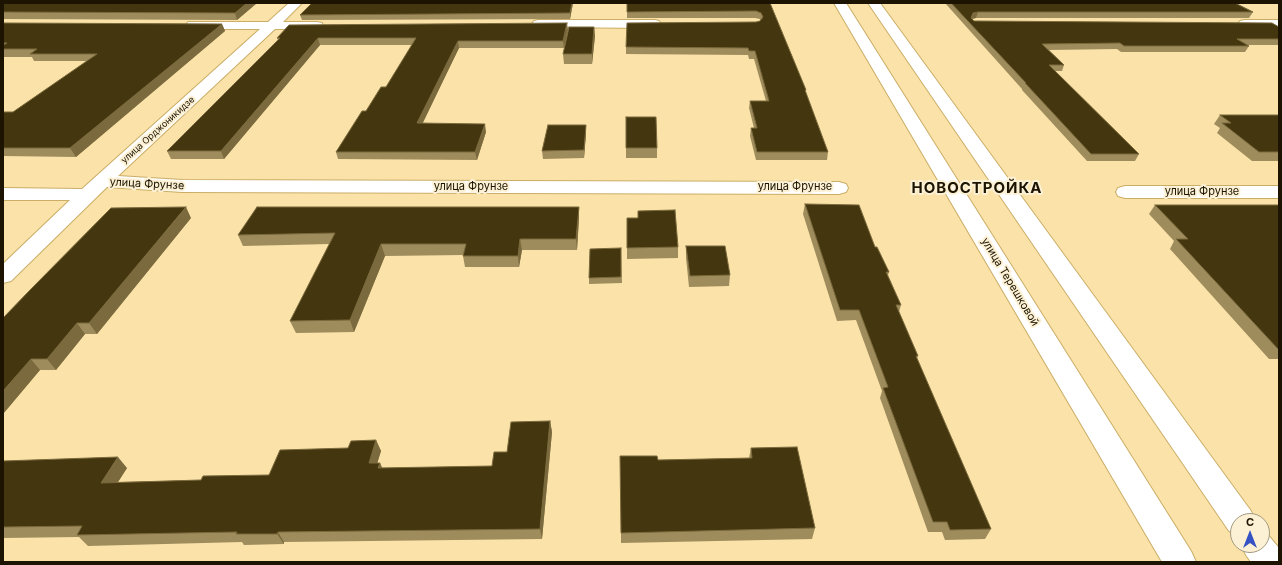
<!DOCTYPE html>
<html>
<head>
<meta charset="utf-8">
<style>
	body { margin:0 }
	#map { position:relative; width:1282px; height:565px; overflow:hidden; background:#fae2a9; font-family:Inter,sans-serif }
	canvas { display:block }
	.frame { position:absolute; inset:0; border:4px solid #1c1401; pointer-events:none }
	.north { position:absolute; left:1230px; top:513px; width:40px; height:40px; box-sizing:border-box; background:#fcf1d5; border:1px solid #a29980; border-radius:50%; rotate:0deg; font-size:11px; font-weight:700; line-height:16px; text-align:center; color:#1c1401 }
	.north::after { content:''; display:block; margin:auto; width:14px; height:18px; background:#3552c4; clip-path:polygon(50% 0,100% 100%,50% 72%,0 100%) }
</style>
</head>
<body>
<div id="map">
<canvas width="1282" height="565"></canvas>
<div class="frame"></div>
<div class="north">С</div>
</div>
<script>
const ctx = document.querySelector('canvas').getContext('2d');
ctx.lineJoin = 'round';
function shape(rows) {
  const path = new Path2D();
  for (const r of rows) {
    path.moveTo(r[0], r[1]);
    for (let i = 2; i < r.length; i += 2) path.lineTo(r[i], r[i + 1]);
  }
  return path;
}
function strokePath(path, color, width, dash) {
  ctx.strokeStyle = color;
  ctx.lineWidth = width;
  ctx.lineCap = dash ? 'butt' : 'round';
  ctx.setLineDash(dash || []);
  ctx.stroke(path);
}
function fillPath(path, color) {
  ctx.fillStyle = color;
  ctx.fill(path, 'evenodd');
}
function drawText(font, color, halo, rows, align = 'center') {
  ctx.font = font + ' Inter,sans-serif';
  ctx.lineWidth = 4;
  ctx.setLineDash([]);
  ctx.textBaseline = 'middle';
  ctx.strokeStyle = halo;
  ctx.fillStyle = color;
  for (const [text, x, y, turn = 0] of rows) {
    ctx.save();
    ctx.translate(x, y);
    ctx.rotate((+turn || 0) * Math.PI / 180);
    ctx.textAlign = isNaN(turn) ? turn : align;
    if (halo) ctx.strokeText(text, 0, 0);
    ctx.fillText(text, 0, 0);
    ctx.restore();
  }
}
const minor = shape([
	[289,3,302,3,283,22,317,22,322,23,323,26,322,29,275,29,118,176,182,180,839,182,846,184,848,188,846,192,839,194,182,192,107,187,11,281,3,283,3,264,70,200,3,200,3,188,82,189,260,29,192,29,188,28,186,25,188,22,268,22,289,3],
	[538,20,655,20,659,21,661,24,659,27,655,28,534,27,532,24,534,21,538,20],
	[1244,20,1279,20,1279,28,1240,27,1238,24,1240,21,1244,20],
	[1125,186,1279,186,1279,198,1125,198,1118,196,1116,192,1118,188,1125,186]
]);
const major = shape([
	[834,3,846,3,1191,551,1196,562,1162,562,834,3],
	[868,3,880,3,1251,511,1255,521,1238,521,1238,534,1229,531,868,3],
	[1262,532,1268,535,1279,548,1279,562,1251,562,1246,555,1241,545,1262,545,1262,532]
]);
strokePath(minor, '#caad66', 2);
strokePath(major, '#caad66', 2);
fillPath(minor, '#fff');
fillPath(major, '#fff');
fillPath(shape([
	[3,3,257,3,237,20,3,19],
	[573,3,570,19,302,20,300,15],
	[627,3,770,3,806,90,805,93,828,152,827,160,756,160,750,136,751,128,754,128,749,108,750,101,766,101,754,59,749,59,748,55,626,54,626,47,756,22,760,21,760,19,755,18,627,18],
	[945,3,1235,3,1253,12,1249,18,976,18,972,19,974,21,1279,27,1279,45,1247,45,1249,46,1245,52,1121,52,1117,49,1049,50,1064,65,1062,71,1055,71,1139,154,1135,161,1087,161,1022,90,1022,89],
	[3,23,222,24,225,31,76,157,3,156,3,112,13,112,87,61,34,61,32,57,3,57],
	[594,27,595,36,592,64,564,64,563,54],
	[568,30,564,48,459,48,422,123,486,132,477,160,338,159,336,152,366,111,386,87,412,45,320,45,224,159,171,159,167,151,278,40,277,38],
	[1220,115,1279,115,1279,161,1252,161,1217,133,1220,128,1214,124],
	[626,117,657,148,657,158,626,158],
	[586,125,586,133,584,158,543,159,542,151],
	[805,204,875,247,889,272,888,275,901,305,899,312,918,356,917,358,991,529,985,539,945,540,942,532,928,532,880,398,882,391,856,320,837,321,803,214],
	[1155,205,1279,205,1279,359,1269,359,1170,249,1174,241,1149,214],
	[579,207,579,218,577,250,522,250,519,267,465,267,463,256,463,255,385,256,354,332,296,333,290,321,329,244,243,246,238,235],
	[191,218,97,334,85,334,56,370,40,370,3,414,3,318],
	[627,218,638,218,678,247,678,258,627,259],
	[686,246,730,275,729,286,689,287,686,258],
	[621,248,622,283,589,284,589,278],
	[550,421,552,432,542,539,284,542,284,544,244,545,242,542,88,546,79,537,3,538,3,461,127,468,118,482,201,480,269,475,348,448,376,440,381,451,377,463,380,463,382,468,492,466,507,452],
	[751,448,815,528,812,539,621,543,621,533,658,460,749,458]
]), '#9f8c5c');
fillPath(shape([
	[247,3,257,3,237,20,235,13],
	[572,3,573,3,570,19,570,13],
	[978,12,976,18,971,19,969,24,973,13],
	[567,23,568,30,564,48,563,41],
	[222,24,225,31,76,157,70,148],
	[594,27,595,36,592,64,592,54],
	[318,38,320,45,224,159,221,151],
	[458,41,459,48,419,131,417,123],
	[485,124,486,132,477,160,475,152],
	[586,125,586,133,584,158,584,150],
	[186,207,191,218,97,334,89,323],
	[579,207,579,218,577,250,576,239],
	[520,239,522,250,519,267,518,256],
	[381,244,385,256,354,332,350,320],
	[77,323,85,334,56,370,47,359],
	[31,359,40,370,3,414,3,391],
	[550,421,552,432,542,539,540,529],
	[376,440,381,451,374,474,369,463],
	[118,457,127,468,111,493,101,483],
	[380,463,385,474,378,468],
	[278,532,284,542,284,544,277,534]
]), '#7b6a3d');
const building = shape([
	[3,3,247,3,235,13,3,12,3,3],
	[312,3,572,3,570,13,300,15,312,3],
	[627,3,770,3,806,90,805,90,828,152,757,152,751,128,757,128,750,101,769,101,755,51,749,51,748,48,626,47,627,23,756,22,760,21,763,17,761,13,756,11,627,12,627,3],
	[951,3,1235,3,1253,12,978,12,973,13,971,18,974,21,1272,23,1279,27,1279,39,1237,39,1249,46,1124,46,1120,43,1042,44,1064,65,1049,65,1139,154,1091,154,1025,83,1026,83,951,3],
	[3,23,222,24,70,148,3,148,3,112,13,112,97,54,30,54,37,49,3,49,3,45,7,43,3,43,3,23],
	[567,23,563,41,458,41,417,123,485,124,475,152,336,152,362,111,366,111,381,87,386,87,416,38,318,38,221,151,167,151,280,38,277,38,289,25,567,23],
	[569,27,594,27,592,54,563,54,569,27],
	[1220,115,1279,115,1279,152,1259,152,1222,123,1231,123,1220,115],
	[626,117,656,117,657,148,626,148,626,117],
	[548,125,586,125,584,150,542,151,548,125],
	[805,204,859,205,875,247,877,247,889,272,886,272,901,305,896,305,918,356,916,356,991,529,950,530,947,522,933,522,883,388,888,387,859,310,840,310,805,204],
	[1155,205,1279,205,1279,349,1278,349,1176,239,1188,239,1155,205],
	[186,207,89,323,77,323,47,359,31,359,3,391,3,318,30,290,111,208,186,207],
	[257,207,579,207,576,239,520,239,518,256,463,256,466,244,381,244,350,320,290,321,335,233,238,235,257,207],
	[675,210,678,247,627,248,627,218,638,218,638,211,675,210],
	[686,246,725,246,730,275,690,276,686,246],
	[621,248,621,277,589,278,590,249,621,248],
	[550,421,540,529,278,532,277,534,236,534,237,532,77,535,82,526,3,527,3,461,118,457,101,483,201,480,203,476,269,475,280,450,348,448,351,441,376,440,369,463,380,463,378,468,492,466,494,452,507,452,511,422,550,421],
	[797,447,815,528,621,533,620,456,657,456,658,460,752,458,751,448,797,447]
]);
fillPath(building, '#44360f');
strokePath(building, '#7b6a3d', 1);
drawText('9px', '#1c1401', '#fcf1d5', [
	["улица Орджоникидзе",158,130,-42]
]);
drawText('11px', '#1c1401', '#fcf1d5', [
	["улица Фрунзе",147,184,3],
	["улица Фрунзе",471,187],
	["улица Фрунзе",795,187],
	["улица Фрунзе",1202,192],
	["улица Терешковой",1010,282,59]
]);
ctx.letterSpacing = '1px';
drawText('bold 15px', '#1c1401', '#fcf1d5', [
	["НОВОСТРОЙКА",977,188]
]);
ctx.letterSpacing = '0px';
</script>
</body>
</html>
